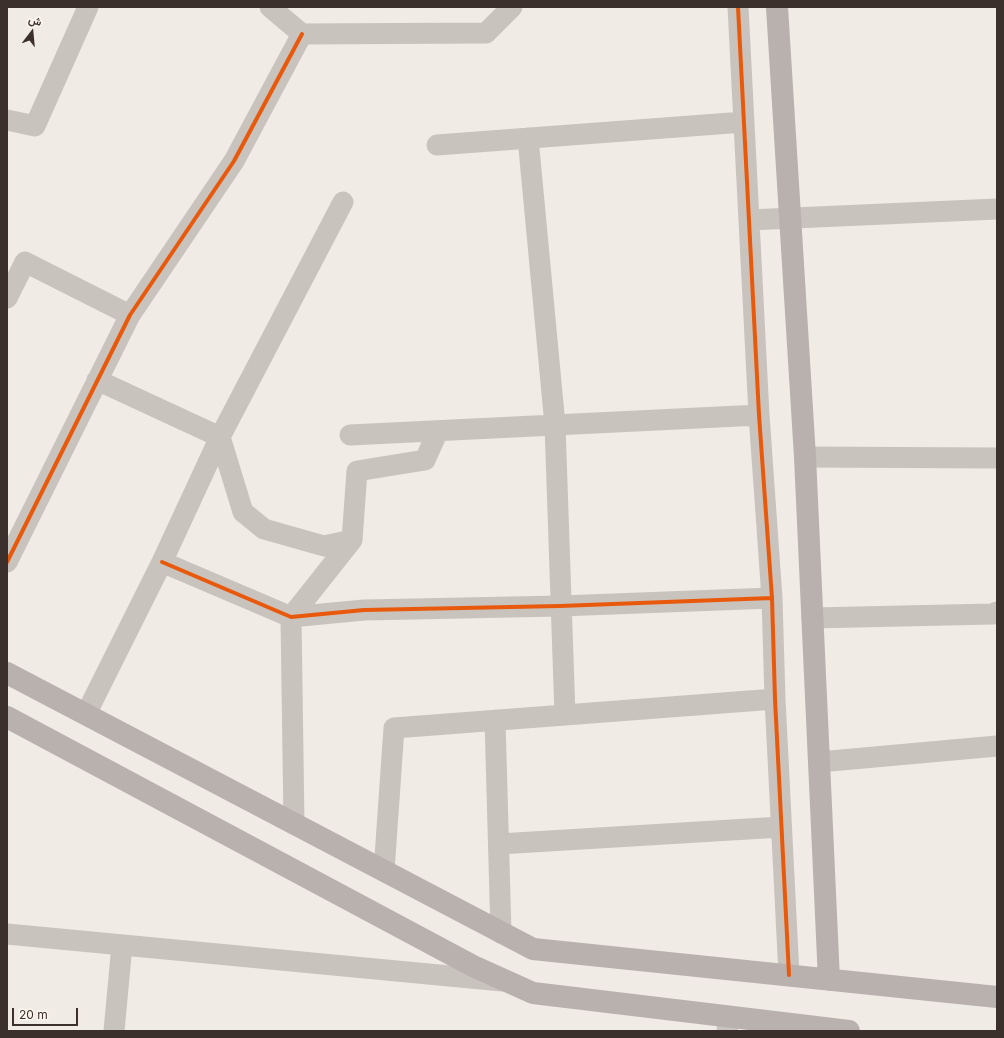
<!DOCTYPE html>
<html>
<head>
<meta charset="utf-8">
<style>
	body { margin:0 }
	#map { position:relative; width:1004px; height:1038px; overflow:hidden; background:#f0ebe5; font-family:Inter,Vazirmatn,sans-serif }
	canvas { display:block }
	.frame { position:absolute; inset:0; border:8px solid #3b302b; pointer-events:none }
	.north { position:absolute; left:12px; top:12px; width:40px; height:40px; -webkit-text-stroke:3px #fbf5ee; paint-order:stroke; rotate:16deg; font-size:11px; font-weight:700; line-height:16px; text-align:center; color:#3b302b }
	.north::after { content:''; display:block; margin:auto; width:14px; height:18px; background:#3b302b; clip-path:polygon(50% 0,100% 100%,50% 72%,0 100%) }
	.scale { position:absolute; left:12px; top:1008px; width:66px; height:18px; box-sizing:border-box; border:2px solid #3b302b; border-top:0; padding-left:5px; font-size:12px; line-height:14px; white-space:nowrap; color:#3b302b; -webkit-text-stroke:3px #fbf5ee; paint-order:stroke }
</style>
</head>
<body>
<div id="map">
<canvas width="1004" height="1038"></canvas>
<div class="frame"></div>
<div class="north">ش</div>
<div class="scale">20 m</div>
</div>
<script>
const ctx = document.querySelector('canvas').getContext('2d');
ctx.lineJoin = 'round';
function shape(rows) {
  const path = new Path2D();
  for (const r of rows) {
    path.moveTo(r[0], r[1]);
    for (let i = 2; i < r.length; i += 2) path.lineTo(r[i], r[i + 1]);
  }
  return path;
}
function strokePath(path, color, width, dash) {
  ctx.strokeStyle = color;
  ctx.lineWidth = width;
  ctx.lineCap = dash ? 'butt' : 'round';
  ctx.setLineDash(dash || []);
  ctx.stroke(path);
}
strokePath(shape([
	[270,7,302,34,486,33,512,7],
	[738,7,759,415,772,598,775,699,789,975],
	[7,120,35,126,88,7],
	[528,138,555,425,565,715],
	[437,145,744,122],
	[749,220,997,209],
	[7,298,25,262,130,315],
	[97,380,220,437,243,512,264,529,324,546,352,540],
	[350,435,759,415],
	[805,457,997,458],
	[7,562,130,315,234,161,302,34],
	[162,562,291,617,364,610,560,606,772,598],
	[812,618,993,614,997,612],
	[86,714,162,562,220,437,343,202],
	[495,720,501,933],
	[819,762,997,746],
	[294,824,291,617,352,540,357,471,425,460,438,431],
	[499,844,781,827],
	[384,871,394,728,775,699],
	[7,934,502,981],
	[114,1031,122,945],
	[727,1031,729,1017]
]), '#c9c3be', 21);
strokePath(shape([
	[777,7,805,457,829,980],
	[7,673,533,949,997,997],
	[7,717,473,966,533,993,849,1031]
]), '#b8b1ad', 22);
strokePath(shape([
	[738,7,759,415,772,598,775,699,789,975],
	[7,562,130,315,234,161,302,34],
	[162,562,291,617,364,610,560,606,772,598]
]), '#e8590c', 4);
</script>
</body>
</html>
